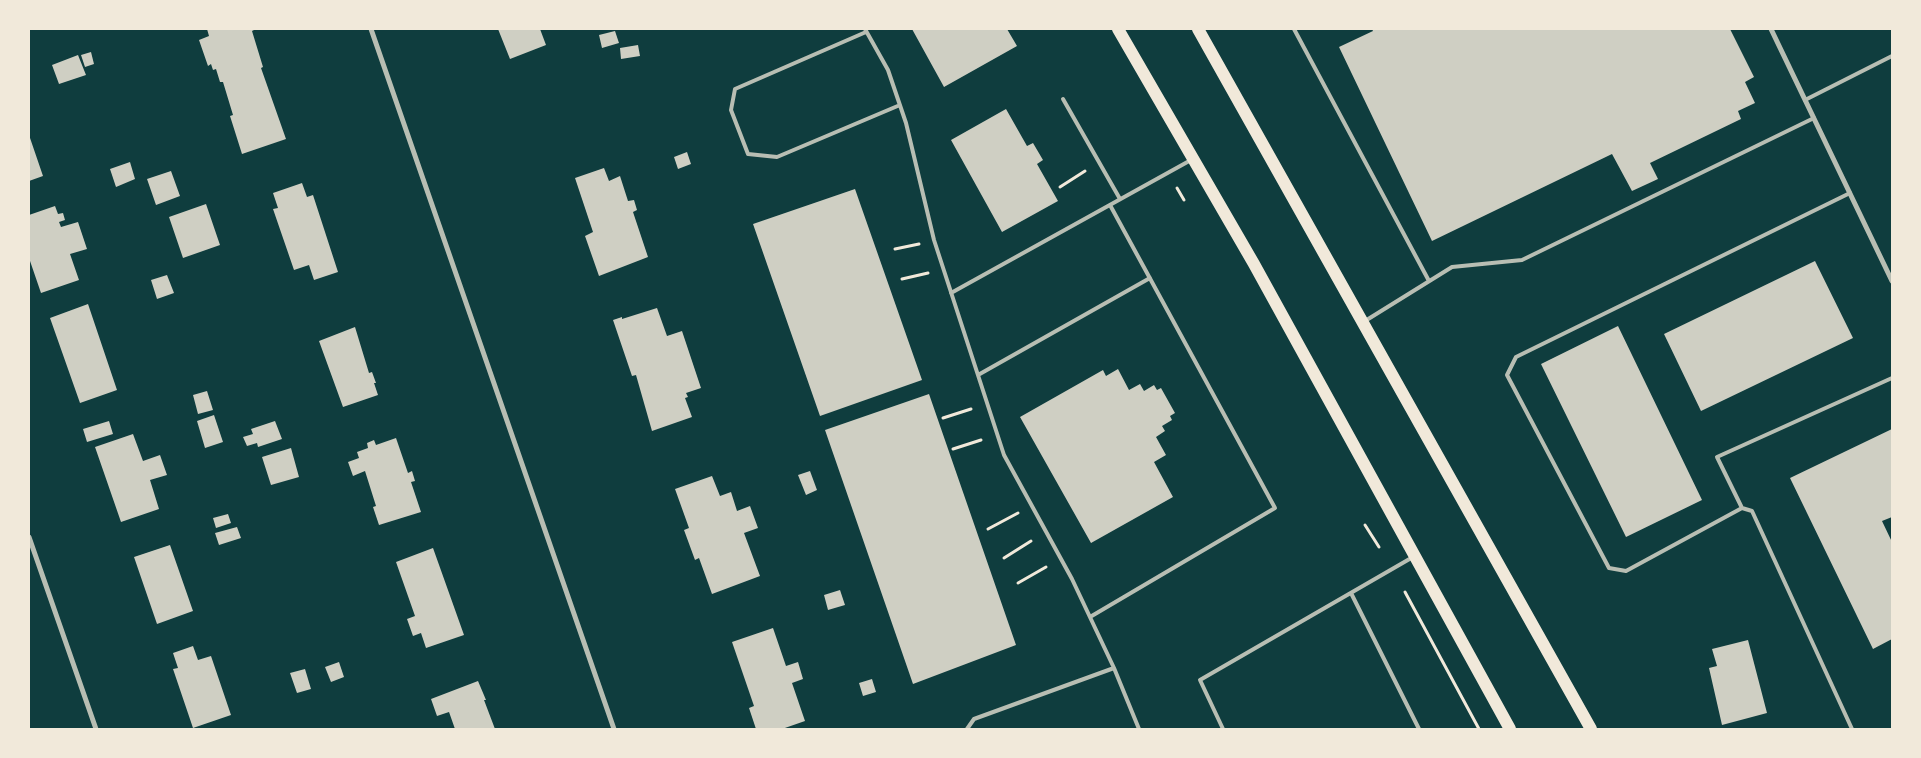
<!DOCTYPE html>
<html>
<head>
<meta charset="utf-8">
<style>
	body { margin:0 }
	#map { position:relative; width:1921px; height:758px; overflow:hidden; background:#0f3d3e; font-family:Signika,sans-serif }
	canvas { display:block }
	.frame { position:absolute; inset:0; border:30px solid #f1e9da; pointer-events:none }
</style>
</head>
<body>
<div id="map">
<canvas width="1921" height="758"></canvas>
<div class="frame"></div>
</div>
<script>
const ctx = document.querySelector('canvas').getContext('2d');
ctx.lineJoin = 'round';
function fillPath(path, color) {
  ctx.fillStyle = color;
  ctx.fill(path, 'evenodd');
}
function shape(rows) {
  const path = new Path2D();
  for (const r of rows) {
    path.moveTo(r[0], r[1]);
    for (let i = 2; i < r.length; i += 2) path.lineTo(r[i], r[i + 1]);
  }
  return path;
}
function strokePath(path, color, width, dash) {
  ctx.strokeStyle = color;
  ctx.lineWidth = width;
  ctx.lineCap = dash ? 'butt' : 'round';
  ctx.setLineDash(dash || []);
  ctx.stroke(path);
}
fillPath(shape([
	[207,29,256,29,252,31,263,67,261,68,286,139,242,154,230,116,233,115,223,82,220,82,216,69,213,70,211,64,208,66,199,40,209,36],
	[498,29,540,29,546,45,510,59],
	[912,29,1007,29,1017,46,944,87],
	[1372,29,1730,29,1754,77,1745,82,1755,103,1738,111,1741,119,1650,163,1658,179,1632,191,1612,154,1432,241,1339,47,1373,31],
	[615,31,619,43,602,48,599,35],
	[638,45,640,56,621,59,620,48],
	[91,52,94,64,85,67,81,55],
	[78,55,86,75,59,84,52,65],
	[1006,109,1027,146,1033,143,1043,160,1037,164,1058,201,1002,232,951,140],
	[29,135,43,176,29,181],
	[687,152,691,164,678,169,674,157],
	[130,162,135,179,116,187,110,169],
	[604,168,609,181,620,176,628,201,634,200,637,210,633,212,648,257,599,276,585,236,593,232,575,178],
	[171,171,180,196,156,205,147,179],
	[302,183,307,197,313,195,338,272,314,280,309,265,294,270,273,209,278,208,273,193],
	[855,189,922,380,820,416,753,224],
	[206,204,220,245,183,258,169,217],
	[55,206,58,214,63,213,65,220,59,222,61,227,78,222,87,249,70,254,79,280,41,293,29,258,29,215],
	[1815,261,1853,338,1701,411,1664,334],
	[167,275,174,293,157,299,151,280],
	[88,304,117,390,80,403,50,318],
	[657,308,667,336,682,331,701,388,686,393,688,397,685,398,692,417,652,431,636,375,632,376,613,320,622,317,622,319],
	[1618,326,1702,500,1626,537,1541,364],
	[355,327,369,373,372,372,376,383,374,383,378,395,343,407,319,341],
	[1118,369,1129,390,1140,384,1144,391,1154,385,1157,390,1161,388,1175,413,1170,416,1172,420,1162,426,1165,431,1156,437,1166,455,1154,462,1173,497,1091,543,1020,417,1103,370,1106,376],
	[207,391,213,410,198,414,193,395],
	[929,394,1016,645,913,684,825,430],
	[214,415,223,442,205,448,197,421],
	[109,421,113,434,87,442,83,429],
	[275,421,282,439,258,447,257,443,247,446,243,437,253,434,251,429],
	[1892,429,1892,517,1882,521,1892,542,1892,639,1873,649,1790,478],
	[133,434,143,461,160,455,167,475,150,480,159,509,121,522,95,447],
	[396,438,408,473,412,471,415,481,411,482,421,512,379,525,373,507,376,506,365,471,353,476,348,462,359,458,357,452,368,448,367,443,374,440,376,445],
	[291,448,299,477,271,485,262,457],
	[810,471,817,490,806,495,798,475],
	[712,476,720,496,731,492,737,511,750,506,758,528,744,533,760,576,712,594,699,558,695,560,684,530,689,528,675,489],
	[228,514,231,523,216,528,213,518],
	[237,527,241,538,219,545,215,533],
	[170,545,193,611,157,624,134,557],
	[433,548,464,635,426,648,421,633,413,636,407,619,415,616,396,562],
	[840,590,845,605,828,610,824,595],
	[773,628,786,666,798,662,803,679,792,683,805,721,782,729,756,729,749,708,754,706,732,642],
	[1748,640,1767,713,1722,725,1709,668,1717,666,1712,649],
	[193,646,198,660,211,656,231,715,193,728,173,669,178,668,173,653],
	[339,662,344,677,331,682,325,667],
	[305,669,311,689,297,693,290,673],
	[872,679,876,692,863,696,859,683],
	[478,681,486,700,484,700,495,729,455,729,449,712,437,716,431,699]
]), '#cfcfc3');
strokePath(shape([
	[1060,187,1085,171],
	[1177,188,1184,200],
	[895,249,919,244],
	[902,279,928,273],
	[943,418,971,409],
	[953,449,981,440],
	[1365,525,1379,547],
	[988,529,1018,513],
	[1004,558,1031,541],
	[1018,583,1046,567],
	[1405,592,1479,729]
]), '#f1e9da', 3);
strokePath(shape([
	[865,29,888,70,906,123,934,240,1004,455,1072,579,1114,668,1139,729],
	[1294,29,1429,281],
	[866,32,735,89,731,110,748,154,777,157,900,105],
	[1063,99,1120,199],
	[1805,100,1892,56],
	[1850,193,1516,357,1507,375,1609,568,1626,571,1742,508,1752,511,1852,729],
	[951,293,1191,160],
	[1365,321,1452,267,1522,260,1814,118],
	[978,375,1150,278],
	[1742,508,1717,457,1892,378],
	[1351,593,1419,729],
	[1090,617,1275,508,1110,205],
	[967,729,974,719,1114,668],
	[1223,729,1200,680,1413,557]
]), '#b8beb3', 4);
strokePath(shape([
	[371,29,614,729],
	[1771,29,1892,281],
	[29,537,96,729]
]), '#b8beb3', 5);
strokePath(shape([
	[1118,29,1254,264,1510,729],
	[1198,29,1591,729]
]), '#f1e9da', 12);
</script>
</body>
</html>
